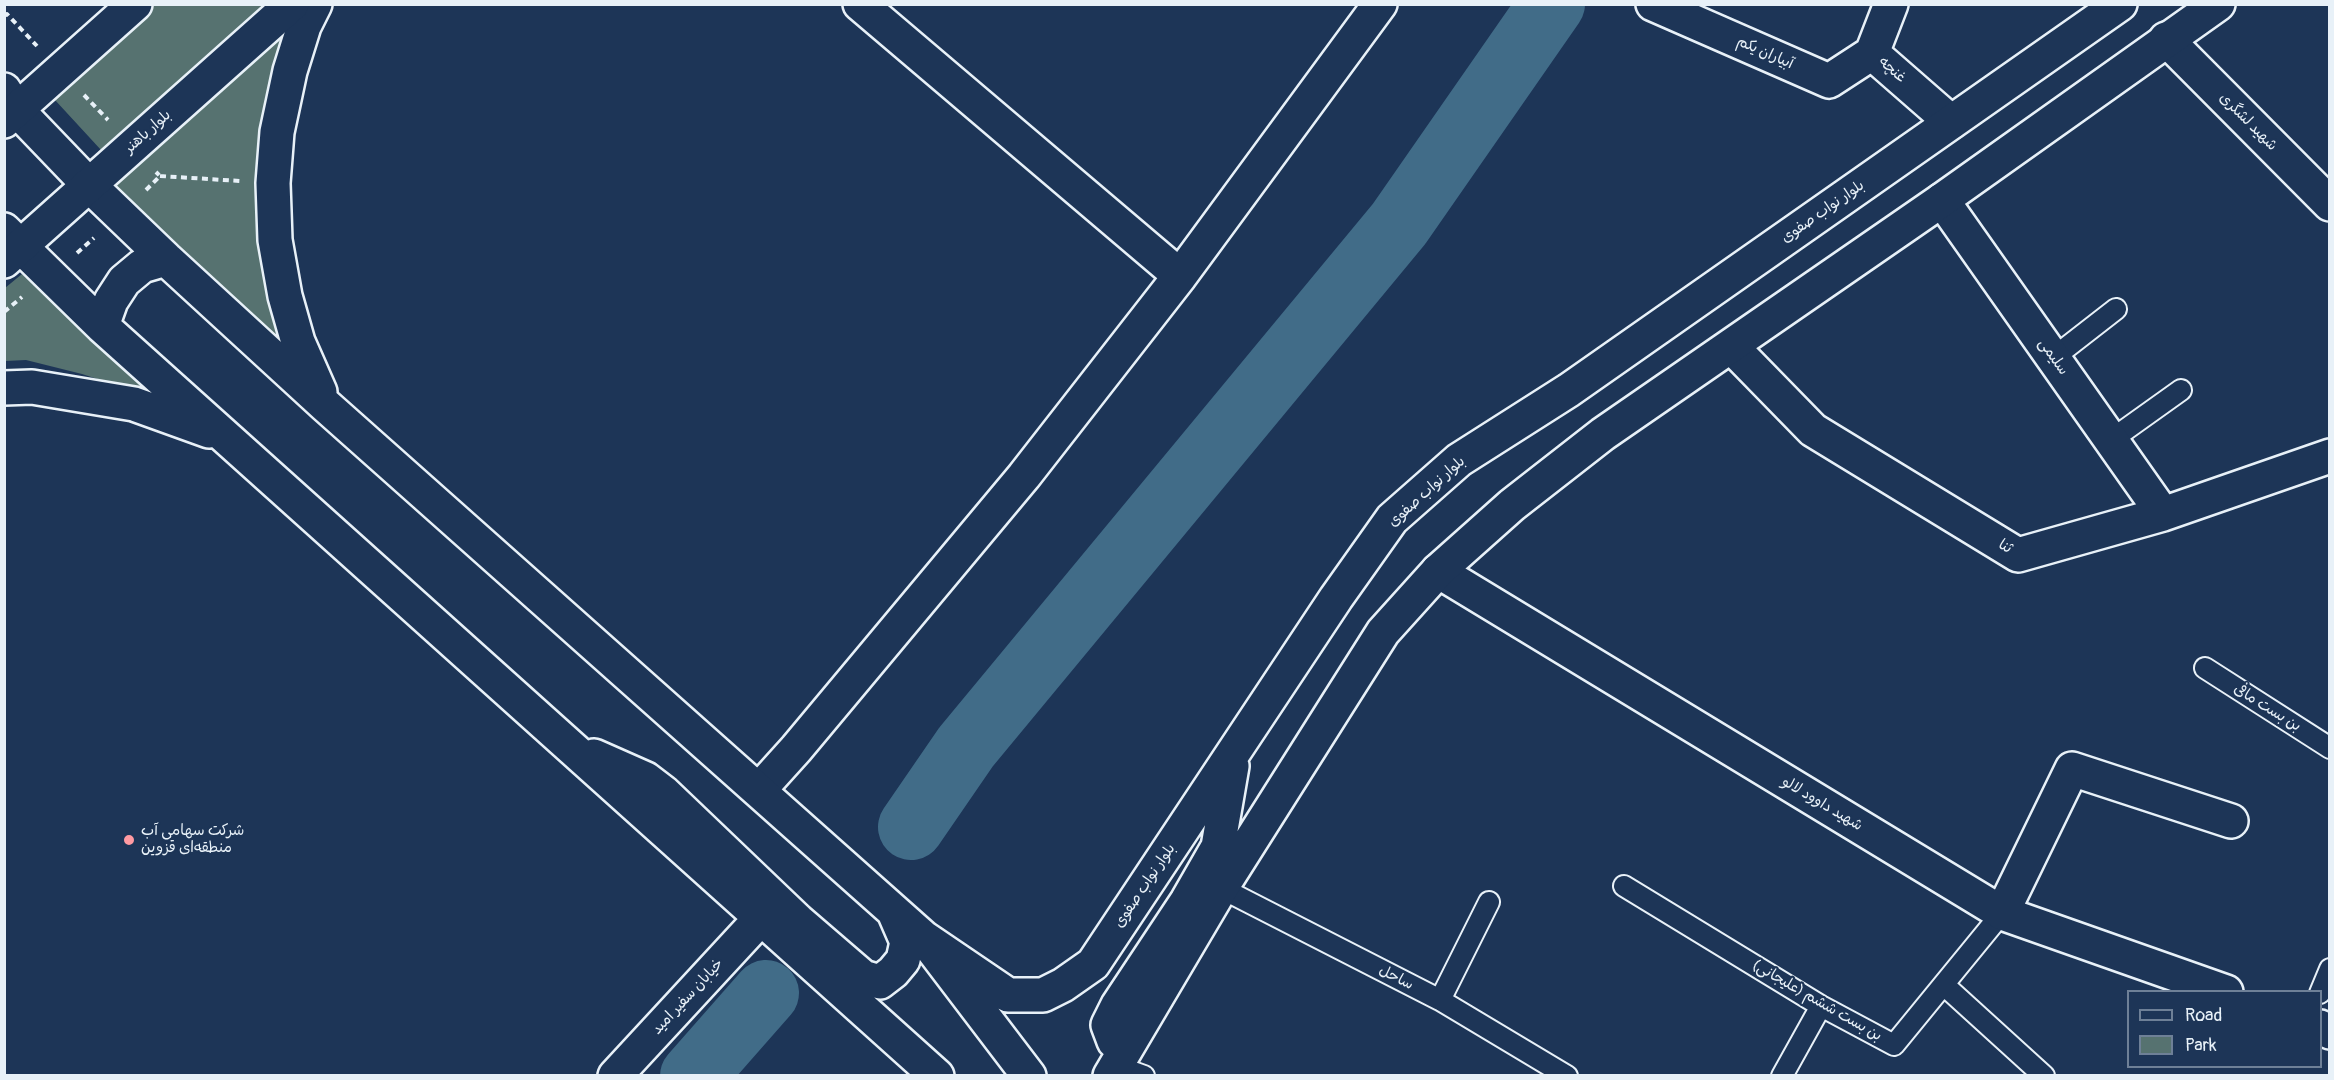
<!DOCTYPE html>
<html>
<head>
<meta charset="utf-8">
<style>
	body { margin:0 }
	#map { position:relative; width:2334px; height:1080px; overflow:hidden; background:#1d3557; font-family:Pangolin,sans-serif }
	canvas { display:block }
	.frame { position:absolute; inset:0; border:6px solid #e8f1f8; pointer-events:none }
	.legend { position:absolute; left:2127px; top:990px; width:195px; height:78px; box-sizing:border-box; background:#1d3557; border:2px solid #6e8097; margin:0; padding:8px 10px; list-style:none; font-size:18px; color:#e8f1f8 }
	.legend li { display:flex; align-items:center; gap:12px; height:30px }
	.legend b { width:30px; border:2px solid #6e8097 }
</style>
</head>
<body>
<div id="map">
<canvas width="2334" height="1080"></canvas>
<div class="frame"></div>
<ul class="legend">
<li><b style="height:8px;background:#1d3557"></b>Road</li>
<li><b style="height:16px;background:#567270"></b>Park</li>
</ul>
</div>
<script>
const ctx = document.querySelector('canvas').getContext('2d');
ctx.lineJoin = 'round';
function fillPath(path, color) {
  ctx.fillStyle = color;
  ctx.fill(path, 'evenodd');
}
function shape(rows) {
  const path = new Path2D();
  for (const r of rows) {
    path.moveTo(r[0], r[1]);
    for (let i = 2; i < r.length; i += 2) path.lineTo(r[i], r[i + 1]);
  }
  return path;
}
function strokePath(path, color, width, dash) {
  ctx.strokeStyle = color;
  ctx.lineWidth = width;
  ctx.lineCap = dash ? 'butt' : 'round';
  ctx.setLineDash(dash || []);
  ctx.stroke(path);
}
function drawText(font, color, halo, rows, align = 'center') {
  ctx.font = font + ' Pangolin,"Playpen Sans Arabic",sans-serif';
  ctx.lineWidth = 4.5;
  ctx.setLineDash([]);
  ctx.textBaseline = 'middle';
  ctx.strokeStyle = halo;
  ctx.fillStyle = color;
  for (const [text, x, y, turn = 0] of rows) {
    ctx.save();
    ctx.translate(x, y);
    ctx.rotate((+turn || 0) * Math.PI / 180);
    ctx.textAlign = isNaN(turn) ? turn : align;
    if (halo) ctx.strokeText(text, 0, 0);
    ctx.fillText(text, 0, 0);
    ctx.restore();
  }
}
fillPath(shape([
	[135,5,315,5,273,183,325,405,89,185,113,163,43,87],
	[22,274,78,323,156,398,82,374,26,360,5,361,5,288]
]), '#567270');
strokePath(shape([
	[911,827,966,747,1399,224,1552,4],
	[693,1076,766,993]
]), '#416c88', 66);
const lane = shape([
	[2053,358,2116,309],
	[2111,440,2181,390],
	[2205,668,2330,748],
	[1624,886,1821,1006,1894,1045,2002,913],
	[1221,888,1440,1000,1567,1076],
	[1944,985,2044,1076],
	[2320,993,2330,969],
	[1440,1000,1489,902],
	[1116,1066,1144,1076],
	[1782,1076,1821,1006]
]);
const street = shape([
	[860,4,1180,276],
	[1653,4,1829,81,1872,53],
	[1891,4,1872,53,1951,122],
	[2166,39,2330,204],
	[1942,200,2163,514],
	[1732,347,1813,430,2018,555,2163,514,2330,456],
	[1438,571,2002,913,2226,992],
	[759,790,796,749,1024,476,1180,276,1380,4],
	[2002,913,2072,769,2231,821],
	[2320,1027,2330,1032]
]);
const secondary = shape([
	[315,4,304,26,290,71,277,132,273,183,275,240,285,296,298,342,320,392],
	[4,90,17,110,89,185,166,259,325,405,924,938,1029,1076],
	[4,230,102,326,937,1076],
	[102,326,111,301,124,281,142,266,166,259],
	[4,388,32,387,134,404,209,431],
	[594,756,646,779,663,792,798,921,863,977,880,982,893,972,903,960,907,942,894,912],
	[924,938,1008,995,1043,995,1063,985,1093,964,1336,598,1392,519,1459,460,1569,390,2120,4],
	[1138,1025,1123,1043,1114,1041,1108,1025,1118,1005,1187,901,1218,847,1232,766],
	[615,1076,761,918],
	[1110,1076,1221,888,1383,632,1438,571,1512,505,1603,434,1942,200,2218,4]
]);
const primary = shape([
	[4,121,135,4],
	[4,261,292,4]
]);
strokePath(lane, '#e8f1f8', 24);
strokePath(street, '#e8f1f8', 38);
strokePath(secondary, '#e8f1f8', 38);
strokePath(primary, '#e8f1f8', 38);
strokePath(shape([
	[4,16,7,14,37,46],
	[84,95,108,120],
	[160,176,240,181],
	[146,190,160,176,156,172],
	[77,253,94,238],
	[4,312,22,297]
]), '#e8f1f8', 4, [6, 4.5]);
strokePath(lane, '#1d3557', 20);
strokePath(street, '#1d3557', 33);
strokePath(secondary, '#1d3557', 33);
strokePath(primary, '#1d3557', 33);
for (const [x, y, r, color] of [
	[129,840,6,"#ff9aa2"]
]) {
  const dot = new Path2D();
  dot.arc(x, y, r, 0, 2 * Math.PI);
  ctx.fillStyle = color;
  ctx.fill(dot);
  strokePath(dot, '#1d3557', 2);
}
drawText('15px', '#e8f1f8', '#1d3557', [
	["آبیاران یکم",1765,53,24],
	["غنچه",1892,70,41],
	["شهید لشگری",2248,122,45],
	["بلوار باهنر",148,132,-42],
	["بلوار نواب صفوی",1823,212,-35],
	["سلیمی",2053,357,55],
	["بلوار نواب صفوی",1427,492,-42],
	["ثنا",2005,547,31],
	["بن بست مافی",2267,708,32],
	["شهید داوود لالو",1822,804,31],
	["بلوار نواب صفوی",1145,886,-56],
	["ساحل",1396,978,27],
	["خیابان سفیر امید",688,997,-47],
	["بن بست ششم (علیجانی)",1817,1001,30]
]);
drawText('15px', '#e8f1f8', '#1d3557', [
	["شرکت سهامی آب",141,831],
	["منطقه‌ای قزوین",141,848]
], 'left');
</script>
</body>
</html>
